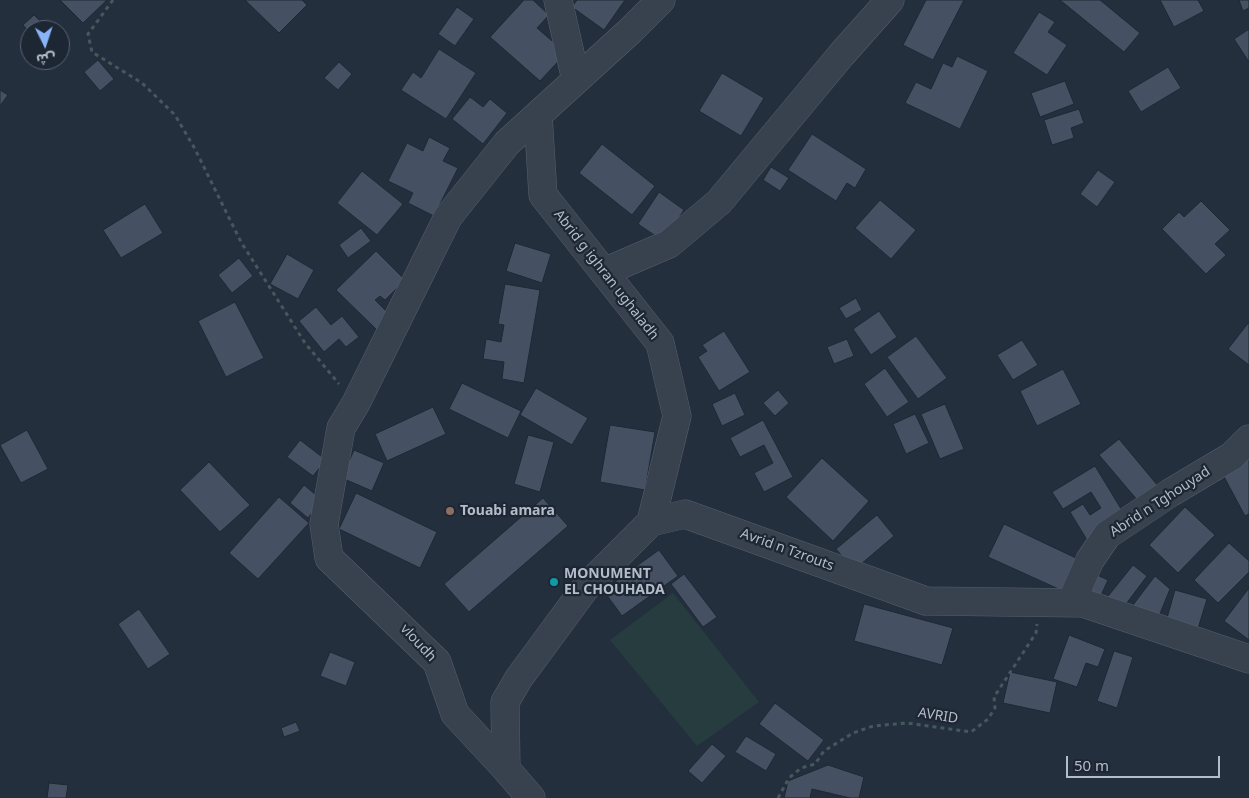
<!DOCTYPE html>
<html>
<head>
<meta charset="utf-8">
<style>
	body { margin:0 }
	#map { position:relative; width:1249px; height:798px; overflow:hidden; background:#242f3e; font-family:"Noto Sans","Noto Sans Arabic",sans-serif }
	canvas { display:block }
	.north { position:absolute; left:20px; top:20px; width:50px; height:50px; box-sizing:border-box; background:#1d2633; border:1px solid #59626f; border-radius:50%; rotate:176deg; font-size:14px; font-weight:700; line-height:20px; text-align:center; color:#b4bcc9 }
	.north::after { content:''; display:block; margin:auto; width:18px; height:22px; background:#8ab4f8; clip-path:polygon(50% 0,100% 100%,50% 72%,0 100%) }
	.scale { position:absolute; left:1066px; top:756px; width:154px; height:22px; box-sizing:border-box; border:2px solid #b4bcc9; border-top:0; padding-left:6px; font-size:15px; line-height:18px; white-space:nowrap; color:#b4bcc9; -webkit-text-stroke:4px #1d2633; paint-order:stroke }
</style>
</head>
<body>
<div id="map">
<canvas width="1249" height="798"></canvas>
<div class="north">ش</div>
<div class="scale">50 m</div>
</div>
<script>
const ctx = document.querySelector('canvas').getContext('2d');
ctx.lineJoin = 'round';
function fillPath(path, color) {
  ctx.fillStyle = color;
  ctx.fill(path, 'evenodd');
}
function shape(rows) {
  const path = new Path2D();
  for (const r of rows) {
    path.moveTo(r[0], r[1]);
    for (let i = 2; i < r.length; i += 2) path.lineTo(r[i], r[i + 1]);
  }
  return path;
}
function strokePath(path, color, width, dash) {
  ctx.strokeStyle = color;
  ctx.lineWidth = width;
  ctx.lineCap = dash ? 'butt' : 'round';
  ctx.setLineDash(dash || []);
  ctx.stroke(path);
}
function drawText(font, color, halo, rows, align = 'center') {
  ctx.font = font + ' "Noto Sans",sans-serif';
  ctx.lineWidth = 4.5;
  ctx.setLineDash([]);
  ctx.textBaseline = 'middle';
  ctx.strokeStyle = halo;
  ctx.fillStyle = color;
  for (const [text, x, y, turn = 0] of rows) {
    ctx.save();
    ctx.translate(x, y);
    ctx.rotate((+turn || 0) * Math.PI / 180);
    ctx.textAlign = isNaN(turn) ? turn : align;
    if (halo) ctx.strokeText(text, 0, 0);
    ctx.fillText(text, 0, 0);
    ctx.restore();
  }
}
fillPath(shape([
	[673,593,759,702,697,746,610,640]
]), '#263c3f');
const building = shape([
	[60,0,107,0,83,23,60,0],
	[245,0,302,0,307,5,279,33,245,0],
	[524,0,533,0,549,15,537,28,566,53,540,81,490,37,524,0],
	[577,0,625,0,604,30,572,7,577,0],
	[926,0,964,0,933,60,903,45,926,0],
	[1060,0,1100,0,1140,33,1124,52,1060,0],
	[1160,0,1198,0,1204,11,1174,27,1160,0],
	[1239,0,1249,0,1249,8,1243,11,1239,0],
	[457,7,474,19,455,46,438,34,457,7],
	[1039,12,1055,22,1048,32,1067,45,1047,75,1013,53,1039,12],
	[34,15,45,26,41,30,30,30,30,33,23,25,34,15],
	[1249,29,1249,62,1234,39,1249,29],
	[439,49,476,73,446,119,401,90,413,72,421,78,439,49],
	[957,56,988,71,960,129,905,103,916,82,931,89,943,63,952,67,957,56],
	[98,60,114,79,100,91,84,72,98,60],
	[339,62,352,74,338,90,324,78,339,62],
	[1168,67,1181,88,1141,112,1128,91,1168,67],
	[722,73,764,98,741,136,699,111,722,73],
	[1065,81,1074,104,1040,117,1031,93,1065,81],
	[0,90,8,95,0,106,0,90],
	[470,97,483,107,490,99,507,113,483,144,452,119,470,97],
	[1079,109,1084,123,1071,128,1074,138,1052,145,1044,120,1079,109],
	[812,134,866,169,855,188,847,183,836,201,788,170,812,134],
	[429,137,450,148,443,161,458,168,434,216,408,203,413,193,388,181,407,143,423,151,429,137],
	[602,144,655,186,632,215,579,173,602,144],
	[771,167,789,178,780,191,763,180,771,167],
	[1098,170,1115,182,1097,207,1080,194,1098,170],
	[362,171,403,204,377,235,337,203,362,171],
	[659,192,684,210,663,241,638,224,659,192],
	[880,200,916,230,891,259,855,228,880,200],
	[1201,201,1230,230,1215,244,1226,255,1206,274,1162,229,1179,212,1184,217,1201,201],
	[145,204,163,233,121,258,103,230,145,204],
	[361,228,371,241,348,258,339,245,361,228],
	[515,243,551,254,542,283,506,271,515,243],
	[376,251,405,280,385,300,380,296,375,300,394,319,380,333,336,290,376,251],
	[287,254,314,270,298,299,270,284,287,254],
	[239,258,253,276,232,293,218,275,239,258],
	[505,284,540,290,524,383,502,379,504,362,483,359,486,339,501,342,504,325,498,324,505,284],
	[856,298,862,310,846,319,839,308,856,298],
	[235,302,264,358,226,377,198,321,235,302],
	[316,307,331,325,342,316,359,337,346,347,339,339,324,352,299,321,316,307],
	[879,311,897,337,871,355,853,329,879,311],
	[1249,322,1249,365,1228,349,1249,322],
	[724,331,750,372,719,391,698,357,707,351,702,345,724,331],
	[916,336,947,378,918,399,887,357,916,336],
	[847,339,854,356,834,364,827,347,847,339],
	[1022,340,1038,365,1013,380,997,355,1022,340],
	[885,368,909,402,887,417,864,384,885,368],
	[1063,369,1081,404,1037,426,1020,391,1063,369],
	[462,383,521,411,508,438,449,409,462,383],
	[536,388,588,418,572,445,520,415,536,388],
	[778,390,789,403,775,416,763,403,778,390],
	[735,393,745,415,722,426,712,404,735,393],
	[945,404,964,449,940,459,921,414,945,404],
	[433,407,446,434,387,461,375,434,433,407],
	[915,414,929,443,906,454,893,424,915,414],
	[763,420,793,477,764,492,754,473,773,463,764,445,740,457,730,438,763,420],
	[610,425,655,432,645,490,600,482,610,425],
	[27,430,48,469,21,483,0,445,27,430],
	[528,435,554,442,540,492,514,484,528,435],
	[1119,439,1158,486,1139,502,1099,455,1119,439],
	[300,440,326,460,313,476,287,457,300,440],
	[354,450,384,463,372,491,342,478,354,450],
	[1249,456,1249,514,1245,516,1221,471,1249,456],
	[822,458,869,501,833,541,786,497,822,458],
	[209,462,250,505,220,532,180,490,209,462],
	[1095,466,1126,517,1087,540,1070,512,1083,504,1090,515,1101,508,1091,492,1063,509,1052,492,1095,466],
	[304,485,322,500,308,518,290,503,304,485],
	[356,493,437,532,420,568,339,529,356,493],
	[279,497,309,523,258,579,229,553,279,497],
	[543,498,568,526,469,612,444,584,543,498],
	[1185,507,1215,535,1178,573,1149,545,1185,507],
	[877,515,894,536,854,570,836,549,877,515],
	[1004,524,1078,559,1063,591,988,557,1004,524],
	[1229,543,1249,561,1249,572,1218,603,1194,580,1229,543],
	[659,550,678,576,622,616,603,590,659,550],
	[1133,565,1147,576,1120,612,1105,600,1133,565],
	[1088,571,1108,580,1098,602,1078,594,1088,571],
	[684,574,717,617,703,627,671,584,684,574],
	[1155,576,1170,589,1159,616,1130,609,1155,576],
	[1249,588,1249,640,1224,621,1249,588],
	[1175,590,1207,599,1196,635,1165,625,1175,590],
	[864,604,953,628,942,665,854,641,864,604],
	[139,609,170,654,148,669,118,624,139,609],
	[1069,635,1105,649,1098,667,1086,663,1077,687,1053,679,1069,635],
	[1114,651,1133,657,1117,708,1097,701,1114,651],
	[330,652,355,662,346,686,320,676,330,652],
	[1010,672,1057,682,1050,713,1003,703,1010,672],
	[775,703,824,740,808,761,759,724,775,703],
	[296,722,300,731,284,737,281,728,296,722],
	[746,736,776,754,766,771,735,752,746,736],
	[712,744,726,756,702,783,688,771,712,744],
	[828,765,864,777,859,798,850,798,812,789,810,798,784,798,788,781,828,765],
	[49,783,68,785,66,798,47,798,49,783]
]);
fillPath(building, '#455162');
strokePath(building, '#1f2835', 1);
const minor = shape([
	[558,0,576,80],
	[538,115,543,195,660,343,677,416,651,522],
	[604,272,669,244,719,202,842,54,890,0],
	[1071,603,1090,560,1107,535,1170,493,1232,456,1249,439],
	[506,769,455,714,437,662,329,558,324,524,341,428,356,403,448,217,507,143,630,31,661,0],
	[531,798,506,769,505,702,519,678,586,587,651,522,685,514,926,601,1083,603,1249,659]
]);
strokePath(minor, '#565f6c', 29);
strokePath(shape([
	[113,0,88,34,92,52,142,83,175,115,195,149,241,242,305,343,339,384],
	[778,798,789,778,801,768,815,764,824,751,853,733,873,726,907,723,971,732,988,719,995,708,994,697,1036,633,1037,624]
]), '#44595c', 3, [4, 4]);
strokePath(minor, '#38414e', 28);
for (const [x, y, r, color] of [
	[450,511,5,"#8d6e63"],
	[554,582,5,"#0f9aa8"]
]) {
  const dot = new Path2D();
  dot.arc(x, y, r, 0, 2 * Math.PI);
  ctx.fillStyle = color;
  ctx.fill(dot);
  strokePath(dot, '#1d2633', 2);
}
drawText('14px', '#b4bcc9', '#1d2633', [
	["Abrid g ighran ughaladh",606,275,52],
	["Abrid n Tghouyad",1160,502,-33],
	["Avrid n Tzrouts",787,550,20],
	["vloudh",418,643,47],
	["AVRID",938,716,9]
]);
drawText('bold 14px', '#b4bcc9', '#1d2633', [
	["Touabi amara",460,511],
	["MONUMENT",564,574],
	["EL CHOUHADA",564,590]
], 'left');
</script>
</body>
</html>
